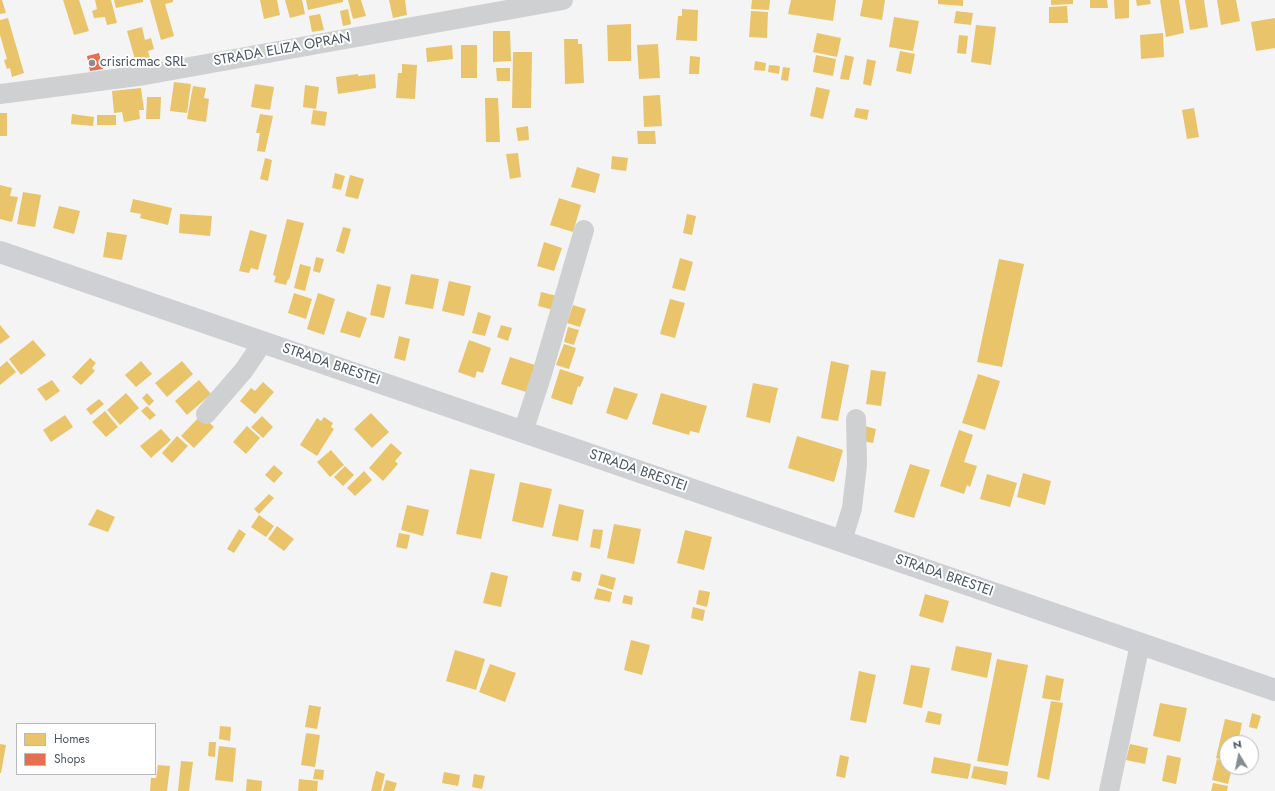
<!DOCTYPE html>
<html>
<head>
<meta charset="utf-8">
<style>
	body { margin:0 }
	#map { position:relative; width:1275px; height:791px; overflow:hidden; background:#f4f4f4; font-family:Jost,sans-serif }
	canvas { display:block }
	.legend { position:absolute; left:16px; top:723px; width:140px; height:52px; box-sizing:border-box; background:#fff; border:1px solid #b7bbc0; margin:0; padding:5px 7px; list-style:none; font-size:12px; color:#4a5661 }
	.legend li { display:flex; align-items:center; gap:8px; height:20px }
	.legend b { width:20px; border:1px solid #b7bbc0 }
	.north { position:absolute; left:1219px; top:735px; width:40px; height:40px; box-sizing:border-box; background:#fff; border:1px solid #b7bbc0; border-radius:50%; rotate:350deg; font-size:11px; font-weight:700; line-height:16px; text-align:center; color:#4a5661 }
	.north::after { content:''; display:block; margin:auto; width:14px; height:18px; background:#868d94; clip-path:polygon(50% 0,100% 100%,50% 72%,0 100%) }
</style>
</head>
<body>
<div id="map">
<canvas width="1275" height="791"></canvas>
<ul class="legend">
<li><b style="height:11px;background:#e9c46a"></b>Homes</li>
<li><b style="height:11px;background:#e76f51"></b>Shops</li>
</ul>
<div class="north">N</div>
</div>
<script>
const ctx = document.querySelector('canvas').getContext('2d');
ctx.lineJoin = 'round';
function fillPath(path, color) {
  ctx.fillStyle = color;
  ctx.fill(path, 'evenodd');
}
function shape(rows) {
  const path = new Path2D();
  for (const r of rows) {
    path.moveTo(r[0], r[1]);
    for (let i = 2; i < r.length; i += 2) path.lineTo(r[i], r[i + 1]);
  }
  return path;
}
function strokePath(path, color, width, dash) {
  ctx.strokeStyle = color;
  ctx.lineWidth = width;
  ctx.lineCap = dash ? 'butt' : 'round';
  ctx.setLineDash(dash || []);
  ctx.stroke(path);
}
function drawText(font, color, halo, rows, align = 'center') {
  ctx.font = font + ' Jost,sans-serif';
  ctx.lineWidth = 4;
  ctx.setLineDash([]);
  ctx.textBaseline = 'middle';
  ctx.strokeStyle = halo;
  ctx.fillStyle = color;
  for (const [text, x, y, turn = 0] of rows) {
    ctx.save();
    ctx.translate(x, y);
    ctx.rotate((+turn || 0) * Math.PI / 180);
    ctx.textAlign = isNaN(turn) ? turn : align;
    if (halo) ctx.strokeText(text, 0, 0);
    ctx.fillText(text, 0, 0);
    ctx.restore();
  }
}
fillPath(shape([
	[0,0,2,0,6,13,0,14],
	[63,0,79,0,89,31,74,35],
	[95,0,111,0,117,23,107,25,105,17,94,18,92,11,97,9],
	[114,0,143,0,143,2,116,8],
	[150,0,173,0,173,2,165,4,174,36,161,40],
	[260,0,277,0,280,15,264,19],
	[285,0,302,0,305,14,290,18],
	[306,0,343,0,343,2,308,10],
	[348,0,361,0,366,16,353,19],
	[389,0,405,0,407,15,393,18],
	[752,0,770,0,769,10,751,9],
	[791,0,836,0,833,21,788,14],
	[863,0,885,0,882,20,860,16],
	[938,0,963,0,963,6,938,4],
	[1051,0,1073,0,1073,4,1051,5],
	[1090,0,1107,0,1108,8,1090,8],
	[1114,0,1129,0,1129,18,1115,19],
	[1136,0,1150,0,1151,4,1137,6],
	[1160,0,1179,0,1184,33,1166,37],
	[1185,0,1204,0,1208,27,1190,30],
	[1217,0,1236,0,1240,21,1221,25],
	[1067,6,1068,23,1049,23,1049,7],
	[348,9,351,24,343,26,340,11],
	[682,9,698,10,697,41,676,40,678,16,682,16],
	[751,11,768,12,767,38,749,37],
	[956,11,973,13,971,25,954,23],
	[320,14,324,30,312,32,309,16],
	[894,17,919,21,913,51,889,47],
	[8,18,24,73,12,77,10,68,7,69,4,60,7,59,0,35,0,20],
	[1275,18,1275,48,1256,51,1251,22],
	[631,24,631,61,608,61,607,25],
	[976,25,996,27,991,65,971,62],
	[142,27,145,40,151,38,154,49,148,51,150,59,136,63,127,31],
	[493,31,510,31,511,61,493,62],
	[817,33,841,38,837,57,813,52],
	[1163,33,1164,57,1141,59,1140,35],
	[959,35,968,36,966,54,957,53],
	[564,39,578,39,578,44,582,44,584,83,565,84],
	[658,44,660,78,639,79,637,45],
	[452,45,453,59,427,62,426,48],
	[461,45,477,45,477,78,461,78],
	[900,51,915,54,911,74,896,71],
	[513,52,532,52,531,108,512,108],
	[816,55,836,59,833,76,813,72],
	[845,55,854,57,849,80,840,79],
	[690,56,700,57,699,74,689,74],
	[867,59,876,61,871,86,863,84],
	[755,61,766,63,765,71,754,70],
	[402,64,417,65,415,99,396,98,398,73,402,73],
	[769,65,780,66,779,74,768,72],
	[783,67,790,68,788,81,781,80],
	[496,68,510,68,510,81,497,81],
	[358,74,358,76,375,74,376,88,338,94,336,77],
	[174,82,191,84,187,113,170,111],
	[255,84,274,87,270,110,251,107],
	[305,85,319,87,316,109,303,107],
	[193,86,206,88,204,98,209,99,206,122,187,119],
	[816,87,830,90,823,119,810,116],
	[141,88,144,110,139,110,140,119,124,122,122,112,114,113,112,91],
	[660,95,662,126,644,127,643,96],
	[147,97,161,97,160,119,146,119],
	[485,98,498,98,500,142,486,142],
	[856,108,869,110,867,120,854,117],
	[1194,108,1199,137,1187,139,1182,110],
	[313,110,327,112,325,126,311,124],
	[0,113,7,113,7,136,0,136],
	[72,114,94,117,93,126,71,124],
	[260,114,273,116,265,152,257,151,260,133,256,133],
	[97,115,116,115,116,125,97,125],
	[528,126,529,140,518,141,516,128],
	[637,131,655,131,656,144,638,144],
	[518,153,521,177,510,179,506,154],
	[612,156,628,158,626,171,611,169],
	[265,158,272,160,268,181,260,179],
	[577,167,600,174,595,193,571,187],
	[335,173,345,176,341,190,332,188],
	[350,175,364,179,358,199,345,196],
	[0,185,12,188,10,196,18,197,12,222,0,219],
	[23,192,41,195,35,227,17,224],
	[559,198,581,205,573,232,550,225],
	[133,199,172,208,168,225,140,218,141,214,130,212],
	[59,206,80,211,74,234,53,228],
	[180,214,212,216,210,236,179,233],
	[687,214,696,216,692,235,683,233],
	[287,219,304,223,289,280,288,279,286,285,274,282,276,276,273,275],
	[343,227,351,229,344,254,336,251],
	[250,230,267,235,258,270,251,268,249,273,239,271],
	[107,232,127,235,122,260,103,257],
	[544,242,562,248,554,271,537,266],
	[316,257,324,259,320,273,313,271],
	[680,258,693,262,685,291,672,288],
	[999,259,1024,264,1002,367,977,362],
	[300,264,311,267,305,291,294,288],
	[411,274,439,279,433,309,405,304],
	[449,281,471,286,464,316,442,311],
	[377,284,391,287,384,318,370,315],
	[541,292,557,296,554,310,538,306],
	[294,293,312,299,306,319,288,313],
	[318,293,335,299,324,335,307,329],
	[670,299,685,303,675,338,660,334],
	[573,305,586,309,580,327,567,323],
	[347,311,367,318,360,338,340,332],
	[478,312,491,316,485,336,472,333],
	[0,325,10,337,0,344],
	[501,325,512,328,508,341,497,337],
	[568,327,579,330,574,345,564,342],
	[399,336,410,339,405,361,394,358],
	[33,340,46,355,21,375,9,359],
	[469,340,491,348,483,373,477,371,475,378,458,372],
	[564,344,576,348,569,369,556,365],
	[510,357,535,365,526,392,501,384],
	[90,358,96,363,92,368,95,371,81,385,72,377],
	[7,361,16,372,0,385,0,367],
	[141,361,152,374,136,387,125,375],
	[182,361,193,374,167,397,155,383],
	[831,361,849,365,838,421,821,418],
	[560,369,584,377,580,387,578,386,572,405,551,398],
	[871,370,886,372,881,406,866,404],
	[978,374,1000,381,985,430,962,423],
	[52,380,60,391,46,401,37,389],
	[199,380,211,394,187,415,175,401],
	[263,382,274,392,255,414,240,401,251,388,255,391],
	[753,383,778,388,770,423,746,417],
	[614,387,638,394,627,420,606,413],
	[126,393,139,408,120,425,107,410],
	[147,393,154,401,149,406,142,398],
	[661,393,707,406,699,433,690,431,689,435,652,424],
	[99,399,104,404,91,415,86,409],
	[147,406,156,415,150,420,141,411],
	[105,411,118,427,106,437,92,422],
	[371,413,389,432,372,448,354,429],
	[65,415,73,427,51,442,43,430],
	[201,415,214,427,194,448,181,436],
	[262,416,273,427,263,438,251,427],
	[324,417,333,423,331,427,334,429,317,456,300,445,317,418,321,421],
	[247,426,260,438,246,454,233,442],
	[865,426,876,429,873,443,862,441],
	[161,429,171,440,151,458,140,446],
	[959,430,973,435,964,462,977,466,970,487,967,485,964,494,940,486],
	[177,436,188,446,172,463,162,453],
	[797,436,843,450,834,482,788,468],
	[391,443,402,453,395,461,398,464,383,481,369,468],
	[331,450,344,465,330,477,317,462],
	[910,464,930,470,914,518,894,512],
	[274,465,283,473,274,483,265,475],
	[345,466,354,475,343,486,334,477],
	[470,469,495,474,481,539,456,534],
	[364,471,372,480,355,496,347,488],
	[1023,473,1051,481,1045,505,1017,497],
	[987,474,1017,483,1010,507,980,499],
	[520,482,552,489,543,528,512,521],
	[269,494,274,498,259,514,254,509],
	[559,504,584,510,578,541,552,536],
	[407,505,429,510,423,536,401,530],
	[97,509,115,517,108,532,88,525],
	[259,515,274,526,266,537,251,527],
	[614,524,641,529,634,564,607,558],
	[277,526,294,539,284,551,268,539],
	[239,529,246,534,234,553,227,549],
	[593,529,603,530,600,549,590,547],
	[685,530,712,537,704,570,677,563],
	[399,533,410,535,407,549,396,547],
	[573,571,582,573,580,582,571,580],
	[491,572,508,576,501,607,483,603],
	[601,574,616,578,613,590,598,585],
	[597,588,612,592,610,602,594,599],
	[699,590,710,592,707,607,696,604],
	[925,594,949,601,943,623,919,616],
	[624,595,633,597,632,605,622,603],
	[693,607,705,610,703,621,691,618],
	[631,640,650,645,642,675,624,670],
	[956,646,992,653,987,678,951,670],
	[455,650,485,659,476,690,446,681],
	[997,659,1028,665,1008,766,977,761],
	[490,664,516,673,505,702,479,692],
	[911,665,930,668,922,708,903,704],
	[859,671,876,675,866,723,850,720],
	[1046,675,1064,679,1060,701,1042,698],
	[1051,701,1063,703,1049,780,1037,777],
	[1160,703,1187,708,1180,742,1153,736],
	[309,705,321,707,317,729,305,727],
	[928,711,942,714,940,725,925,722],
	[1252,713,1261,716,1257,729,1249,727],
	[1225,719,1242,723,1238,743,1227,743,1227,761,1216,758],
	[220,726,231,727,230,741,219,739],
	[306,733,320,735,315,767,301,765],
	[209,742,216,742,215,757,208,756],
	[0,744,6,745,1,773,0,773],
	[1130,744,1148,748,1145,764,1126,760],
	[219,746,236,748,233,782,215,780],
	[840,755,849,757,845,778,836,776],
	[1167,755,1181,758,1176,784,1162,781],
	[934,757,971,764,968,779,931,773],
	[1217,759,1227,762,1227,767,1232,768,1228,784,1212,780],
	[181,761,193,762,189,791,178,791],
	[158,765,170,766,167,791,150,791,151,778,156,778],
	[974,766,1008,772,1006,785,971,778],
	[315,769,324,770,323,780,313,779],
	[376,771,385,774,381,791,371,791],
	[444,772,460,775,458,786,442,783],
	[474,774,485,776,482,789,472,787],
	[247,779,262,781,261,791,246,791],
	[299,779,318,781,317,791,298,791],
	[386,780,397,783,394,791,383,791],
	[1213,783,1228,786,1227,791,1211,791]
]), '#e9c46a');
fillPath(shape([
	[99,53,103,69,90,71,87,56]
]), '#e76f51');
strokePath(shape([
	[0,94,145,75,563,0],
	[206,414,244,370,263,342],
	[523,432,541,377,584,230],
	[842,541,852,508,857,465,856,419],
	[1109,791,1140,644]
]), '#ced0d2', 20);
strokePath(shape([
	[0,252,1275,690]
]), '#ced0d4', 22);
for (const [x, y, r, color] of [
	[92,63,4,"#868d94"]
]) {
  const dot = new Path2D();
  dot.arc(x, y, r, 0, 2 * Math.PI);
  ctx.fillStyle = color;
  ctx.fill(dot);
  strokePath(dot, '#fff', 1.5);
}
drawText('14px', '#4a5661', '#fff', [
	["STRADA ELIZA OPRAN",282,50,-10],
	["STRADA BRESTEI",331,365,19],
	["STRADA BRESTEI",638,471,19],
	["STRADA BRESTEI",944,576,19]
]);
drawText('14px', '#4a5661', '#fff', [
	["crisricmac SRL",100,63]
], 'left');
</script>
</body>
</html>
